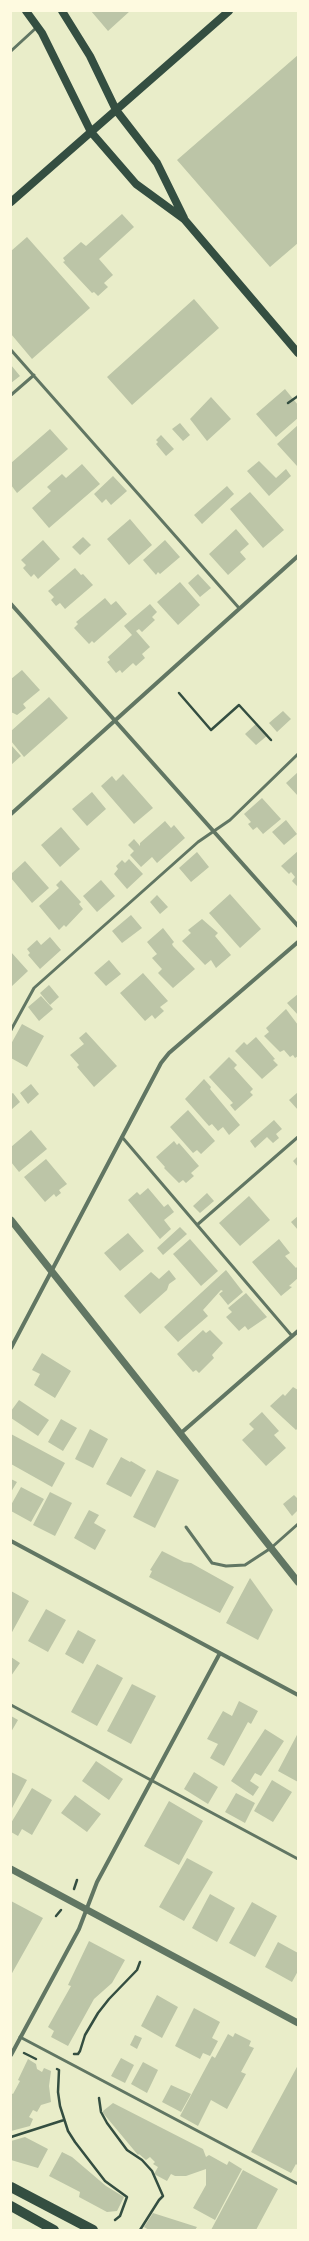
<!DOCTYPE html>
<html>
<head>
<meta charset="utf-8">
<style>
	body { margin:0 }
	#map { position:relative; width:309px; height:2241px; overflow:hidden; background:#e9edc9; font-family:Mulish,sans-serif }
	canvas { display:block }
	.frame { position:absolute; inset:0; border:12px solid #fefae0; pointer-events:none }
</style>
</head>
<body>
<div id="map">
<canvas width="309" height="2241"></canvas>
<div class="frame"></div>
</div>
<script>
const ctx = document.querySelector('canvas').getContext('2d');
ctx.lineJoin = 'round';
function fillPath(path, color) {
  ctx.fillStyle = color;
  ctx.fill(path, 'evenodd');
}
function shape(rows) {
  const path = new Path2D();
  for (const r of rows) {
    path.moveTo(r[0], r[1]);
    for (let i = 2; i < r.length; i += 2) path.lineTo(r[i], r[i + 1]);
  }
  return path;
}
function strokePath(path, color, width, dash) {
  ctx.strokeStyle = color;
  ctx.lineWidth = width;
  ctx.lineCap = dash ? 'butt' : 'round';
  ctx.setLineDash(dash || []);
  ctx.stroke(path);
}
fillPath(shape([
	[91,11,130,11,108,31],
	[298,55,298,243,270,267,177,160],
	[122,214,134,227,99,259,113,275,104,283,108,287,98,296,94,292,92,293,63,262,65,261,63,258,81,242,86,246],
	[27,237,90,308,32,359,11,334,11,251],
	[194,299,219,328,132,405,107,377],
	[11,365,20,376,11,383],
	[285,389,298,405,298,418,276,437,256,414],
	[211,397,231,419,207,441,190,419],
	[180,423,190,435,183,441,172,429],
	[298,425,298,465,297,466,277,444],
	[50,429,68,449,17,493,11,485,11,463],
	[161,435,174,449,166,456,156,444,158,442,156,440],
	[259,461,276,478,286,469,291,476,269,496,247,471],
	[82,464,100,484,49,528,32,508,51,491,47,487,62,474,66,478],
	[113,476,127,491,111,505,106,499,102,503,94,494],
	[227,486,234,494,202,524,194,515],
	[250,492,284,530,263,548,230,509],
	[130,519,152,545,129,565,107,539],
	[236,529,249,544,240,552,246,559,228,575,209,554],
	[83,537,91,545,80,555,72,547],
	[43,540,60,559,38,579,34,574,31,577,23,568,26,565,21,560],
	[165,540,180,557,160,574,158,572,156,575,143,560],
	[75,568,81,575,83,574,93,585,65,609,60,603,56,606,51,600,54,597,48,591],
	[198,574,211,588,200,597,188,583],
	[180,582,200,605,178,625,157,602],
	[105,598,111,605,116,601,127,614,94,643,92,641,89,644,74,628,78,624,76,622],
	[150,604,157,612,152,617,155,620,142,632,139,629,136,631,150,647,142,654,145,658,136,666,133,663,122,673,120,670,116,673,107,662,110,660,108,657,132,635,124,626],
	[22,670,40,690,23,704,26,708,17,715,11,712,11,679],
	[49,697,68,718,24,757,11,741,11,731],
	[283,711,291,719,277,732,269,723],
	[257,723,268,735,256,745,245,734],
	[11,745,21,756,11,765],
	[298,772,298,796,286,783],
	[123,774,153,808,134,824,101,786,112,776,116,781],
	[92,792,106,809,87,826,72,809],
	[262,798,281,819,263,834,257,827,253,830,248,824,251,822,244,814],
	[286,820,297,834,284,845,272,832],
	[165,821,171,828,174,825,185,838,157,863,152,857,141,867,130,855,134,851,128,845,134,839,140,846,140,843],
	[61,827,80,849,60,867,41,845],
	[298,851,298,887,292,881,295,877,291,872,289,874,281,866],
	[197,852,209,867,191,882,179,868],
	[129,859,143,874,127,889,114,874,118,869,116,866,122,860,125,863],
	[25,861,49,888,32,903,11,878,11,874],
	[61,880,81,902,79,904,83,909,66,927,64,925,59,930,39,906,59,888,56,885],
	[101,880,115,896,97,912,83,896],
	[230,894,261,929,240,948,209,913],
	[157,895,168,907,160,914,150,902],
	[131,915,142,928,122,943,112,931],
	[202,919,218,933,215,936,231,955,216,968,211,960,205,965,182,941,191,933,188,930],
	[163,928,174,942,172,944,173,946,195,969,173,988,158,973,162,969,152,958,157,954,147,942],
	[50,937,61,950,40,969,28,955,30,953,27,949,37,940,41,945],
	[11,952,28,971,11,987],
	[109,960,121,974,106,986,94,973],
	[143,973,168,1001,160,1007,164,1011,155,1019,152,1015,145,1021,120,993],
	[49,985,59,997,50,1005,40,993],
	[298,994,298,1015,287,1003],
	[41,996,53,1009,39,1021,28,1007],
	[286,1009,298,1025,298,1056,295,1058,293,1055,290,1057,284,1050,280,1052,264,1036,269,1032,266,1028],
	[22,1024,44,1036,27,1067,11,1058,11,1044],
	[86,1032,117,1066,94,1087,77,1067,79,1065,70,1055,84,1044,79,1038],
	[256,1037,275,1059,273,1060,278,1065,262,1079,235,1051,244,1042,247,1045],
	[229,1057,237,1065,234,1068,253,1089,250,1092,253,1095,235,1111,230,1105,233,1103,209,1077],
	[204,1079,211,1087,210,1089,240,1125,229,1135,223,1127,218,1131,212,1124,209,1126,185,1099],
	[31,1084,39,1094,28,1104,20,1093],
	[298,1092,298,1110,289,1100],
	[13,1093,20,1102,11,1110,11,1094],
	[188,1110,215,1141,201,1154,197,1150,193,1153,170,1127],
	[274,1120,282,1129,276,1134,279,1138,273,1143,267,1137,255,1148,250,1141],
	[31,1130,47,1149,19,1172,11,1162,11,1147],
	[174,1141,177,1145,179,1143,199,1166,191,1173,194,1176,186,1183,183,1180,179,1183,164,1168,165,1167,156,1157],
	[298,1156,298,1167,293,1161],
	[46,1159,67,1184,59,1190,61,1193,56,1197,54,1194,45,1202,24,1177],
	[148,1188,164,1207,168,1204,174,1212,164,1220,171,1229,160,1239,128,1200,137,1192,140,1195],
	[207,1193,214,1201,200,1213,193,1206],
	[249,1196,270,1220,240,1246,219,1223],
	[298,1216,298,1230,291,1222],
	[180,1227,187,1234,163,1255,157,1248],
	[128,1233,144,1251,120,1271,104,1253],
	[190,1239,218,1271,201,1286,173,1254],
	[279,1239,290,1253,285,1256,296,1268,298,1266,298,1278,289,1286,292,1287,281,1296,252,1262],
	[169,1270,176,1279,169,1284,167,1290,140,1314,124,1296,151,1272,159,1279],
	[226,1270,243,1292,228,1305,219,1294,223,1291,221,1290,203,1310,208,1316,178,1342,164,1327],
	[246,1293,267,1317,248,1330,245,1326,239,1331,226,1317,232,1312,228,1308],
	[203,1330,206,1333,210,1330,223,1343,212,1355,214,1358,199,1373,196,1370,193,1372,177,1354],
	[42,1353,71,1371,55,1398,34,1385,40,1374,32,1370],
	[293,1387,298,1390,298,1428,296,1430,270,1406,283,1394,285,1396],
	[19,1400,49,1420,38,1436,11,1418,11,1411],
	[262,1412,279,1431,274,1435,286,1448,266,1466,242,1440,254,1429,249,1424],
	[61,1419,77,1428,63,1451,48,1442],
	[90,1429,108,1439,93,1468,75,1459],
	[11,1434,65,1463,52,1487,11,1464],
	[121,1457,130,1462,131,1461,146,1470,131,1497,106,1484],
	[157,1470,179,1480,155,1528,133,1517],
	[11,1479,17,1482,11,1492],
	[21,1487,44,1499,31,1522,11,1511,11,1505],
	[50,1492,72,1503,55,1536,33,1525],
	[294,1495,298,1499,298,1510,292,1516,283,1504],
	[89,1510,99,1515,94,1523,106,1530,95,1550,74,1538],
	[162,1551,184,1562,191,1563,234,1587,220,1613,149,1577,152,1571,150,1570],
	[250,1578,273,1610,258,1640,226,1623],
	[11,1591,29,1601,11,1634],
	[46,1609,66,1620,48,1652,28,1641],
	[78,1630,96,1640,83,1664,65,1654],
	[11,1657,20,1663,11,1676],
	[97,1664,123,1678,97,1726,71,1712],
	[132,1684,156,1696,131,1744,107,1731],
	[239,1701,258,1711,251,1724,248,1722,224,1766,210,1758,218,1744,207,1739,223,1711,232,1716],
	[11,1716,18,1720,11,1732],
	[265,1729,284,1741,261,1776,255,1773,250,1781,259,1787,253,1796,231,1781],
	[298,1733,298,1782,278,1771],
	[96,1761,123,1779,109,1800,82,1781],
	[11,1772,27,1780,11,1810],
	[194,1772,218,1787,208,1804,184,1789],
	[272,1780,292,1792,273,1822,254,1811],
	[32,1788,52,1800,32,1835,22,1829,18,1836,11,1832,11,1823],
	[236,1793,255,1803,245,1823,225,1812],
	[75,1795,101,1814,87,1832,61,1813],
	[169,1801,203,1821,179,1865,144,1846],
	[187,1858,213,1872,184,1921,159,1907],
	[210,1894,235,1908,217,1942,192,1928],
	[11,1901,43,1918,11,1975],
	[252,1902,277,1916,255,1957,229,1943],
	[89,1941,125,1960,112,1983,94,1999,68,2046,51,2037,54,2031,48,2027,71,1986,68,1985],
	[278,1942,298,1953,298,1971,292,1982,265,1967],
	[157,1995,178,2007,162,2038,141,2026],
	[194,2008,220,2022,212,2038,218,2041,210,2056,203,2053,200,2059,175,2046],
	[235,2033,251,2041,249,2046,254,2048,241,2072,246,2074,227,2109,211,2100,198,2126,180,2116,212,2056,215,2058,228,2034,233,2037],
	[135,2035,142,2038,137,2049,130,2045],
	[121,2058,134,2065,125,2083,111,2076],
	[28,2059,36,2064,37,2069,42,2072,44,2068,51,2071,49,2086,51,2102,41,2105,37,2112,33,2110,29,2117,33,2119,30,2126,11,2131,11,2093,13,2094,20,2081,18,2080],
	[143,2062,158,2070,147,2093,131,2084],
	[298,2065,298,2166,296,2164,291,2173,251,2152],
	[171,2085,191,2094,181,2112,162,2102],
	[113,2103,203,2149,206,2157,209,2155,227,2165,229,2161,242,2169,215,2220,193,2208,206,2185,206,2169,186,2176,175,2176,171,2174,167,2181,154,2174,158,2167,153,2164,155,2162,150,2157,146,2160,139,2154,138,2155,103,2113,103,2111],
	[25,2137,48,2149,38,2168,11,2160,11,2141],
	[62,2152,72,2157,106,2186,124,2197,117,2211,107,2212,79,2197,80,2192,49,2176],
	[243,2170,278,2189,256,2230,211,2230],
	[153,2213,197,2227,195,2230,149,2230,144,2227]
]), '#bcc5a7');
strokePath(shape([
	[288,403,298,396],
	[179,693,211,730,239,705,271,740],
	[74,1889,77,1880],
	[56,1916,61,1910],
	[24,2053,36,2059],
	[74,2054,78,2054,80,2051,85,2035,98,2013,109,1999,137,1970,140,1962],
	[57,2069,59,2070,58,2092,60,2106,68,2131,75,2142,105,2181,127,2197,120,2216,115,2220],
	[99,2098,101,2112,107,2123,127,2150,142,2160,152,2171,163,2196,159,2200,140,2230],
	[11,2137,64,2120]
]), '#344e41', 2.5);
strokePath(shape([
	[11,51,36,28],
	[11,350,239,608],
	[11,395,34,375],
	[11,1030,34,988,198,842,230,820,298,754],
	[122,1137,292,1336],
	[197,1225,298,1137],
	[186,1527,212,1563,226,1566,245,1565,271,1548,298,1524],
	[11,1705,298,1859],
	[20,2037,298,2184]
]), '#617663', 3);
strokePath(shape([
	[11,604,298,926],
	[11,814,298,556],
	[11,1348,161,1063,169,1053,298,942],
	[181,1433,298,1331],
	[11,1541,298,1695],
	[11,2055,79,1929,97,1882,220,1653]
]), '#617663', 4);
strokePath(shape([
	[11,1220,298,1582],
	[11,1869,298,2023]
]), '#617663', 7);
strokePath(shape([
	[26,11,42,33,91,132,136,184,184,219,298,353],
	[62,11,90,56,116,110,157,163,184,218],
	[11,202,229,11]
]), '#344e41', 8);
strokePath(shape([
	[11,2187,93,2230],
	[11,2206,54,2230]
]), '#344e41', 10);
</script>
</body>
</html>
